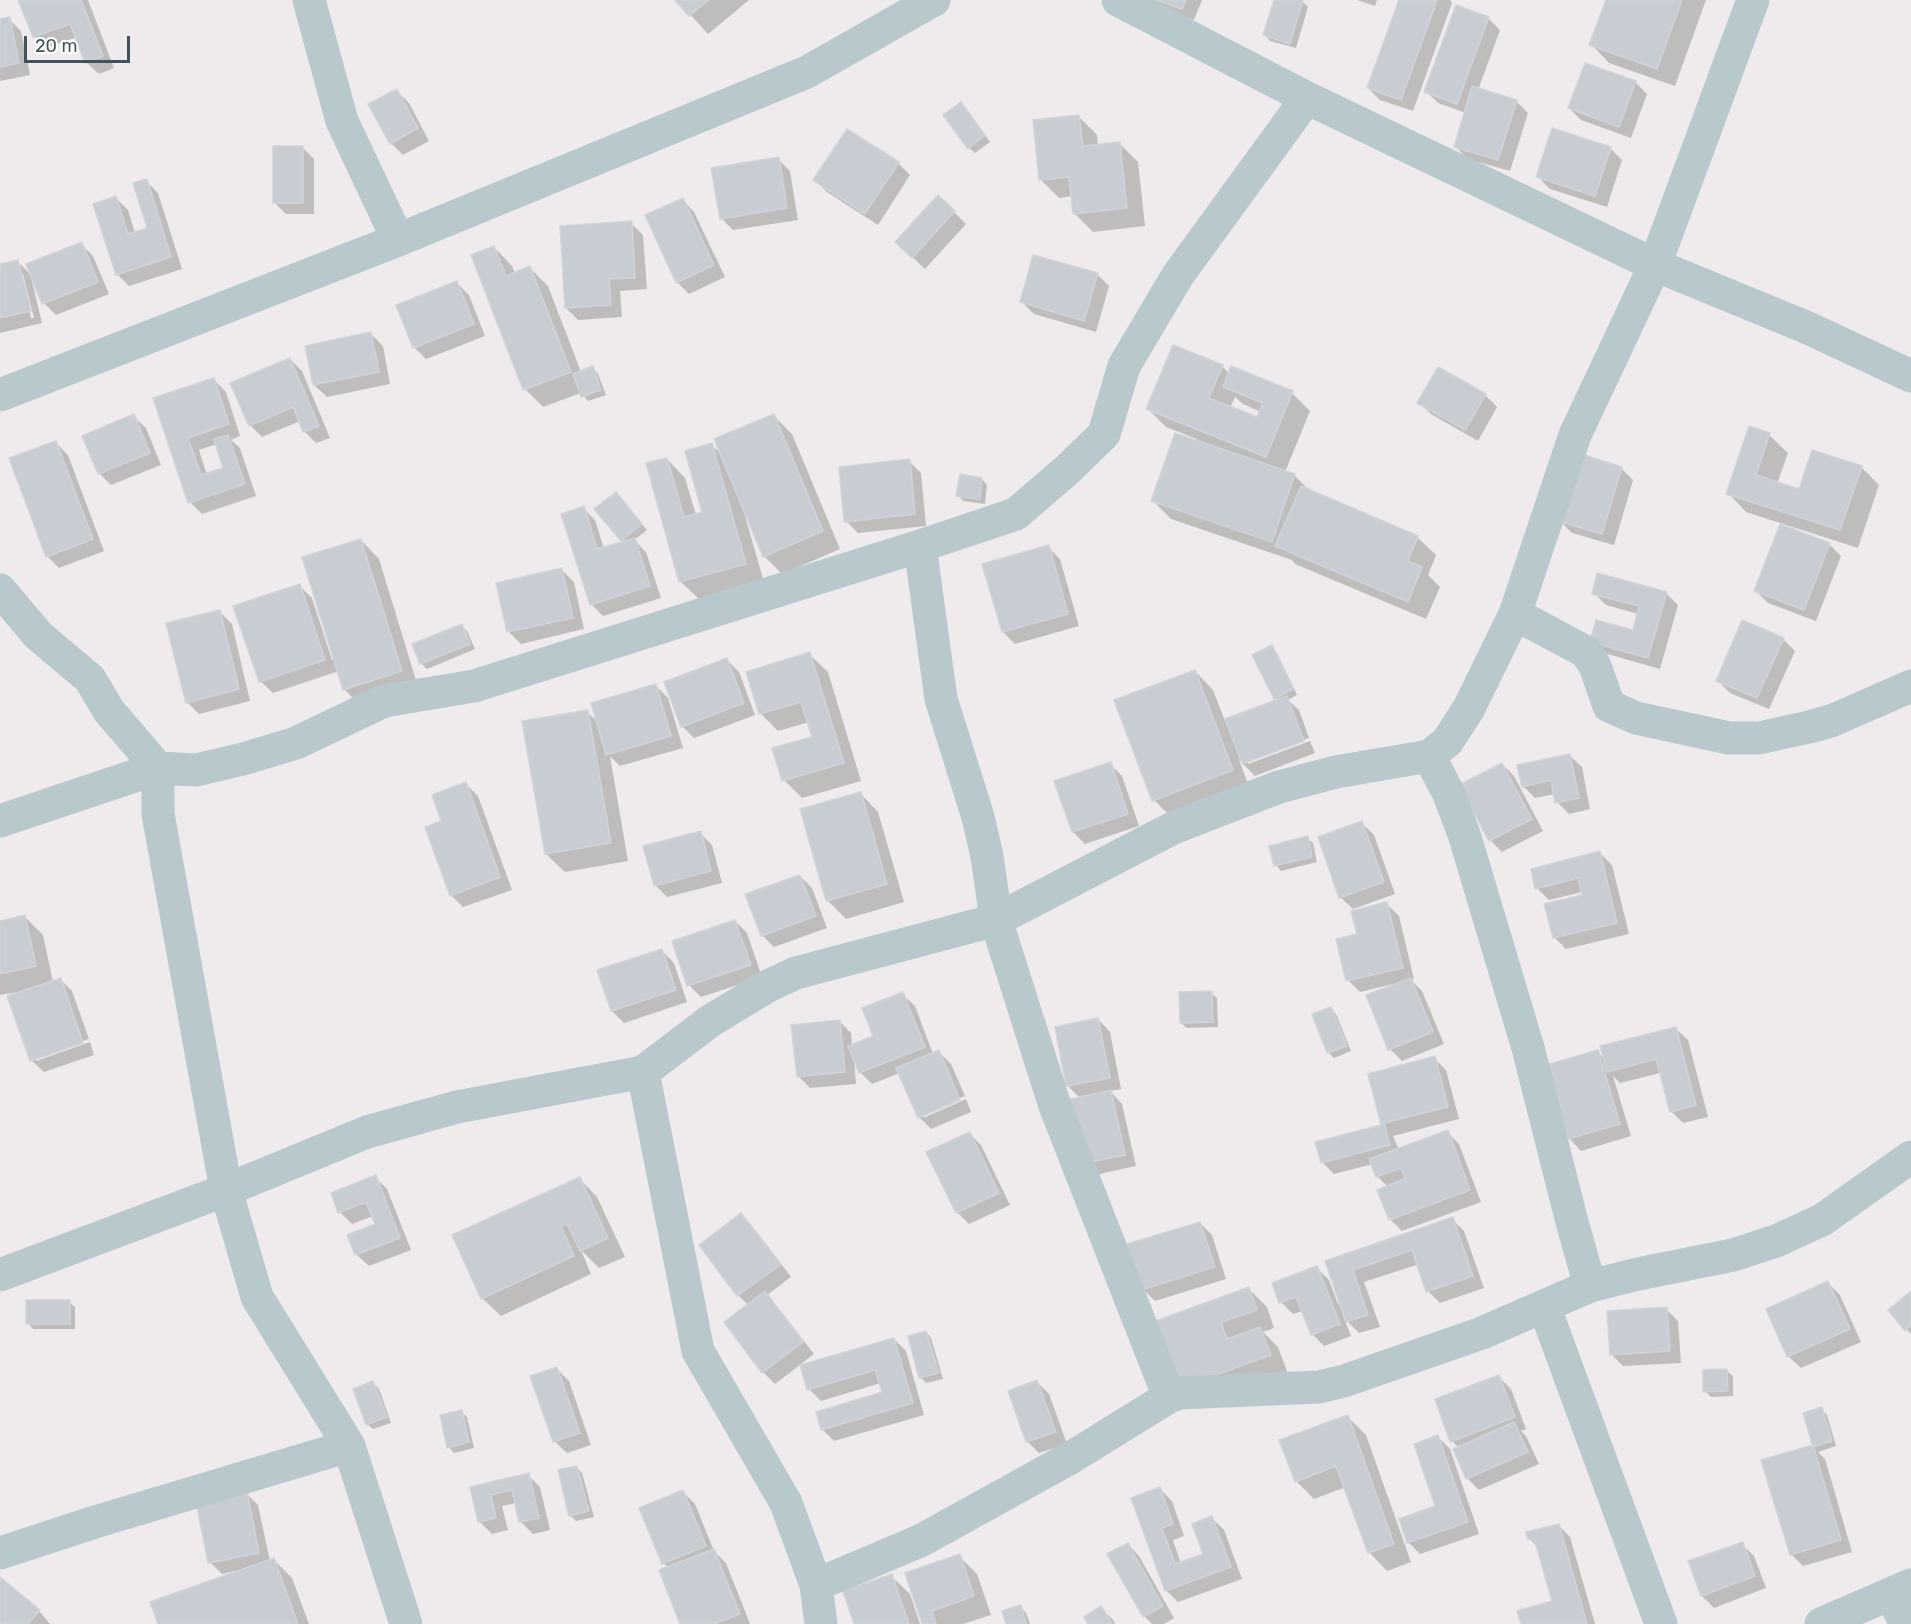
<!DOCTYPE html>
<html>
<head>
<meta charset="utf-8">
<style>
	body { margin:0 }
	#map { position:relative; width:1911px; height:1624px; overflow:hidden; background:#efebec; font-family:Rubik,sans-serif }
	canvas { display:block }
	.scale { position:absolute; left:24px; top:36px; width:106px; height:27px; box-sizing:border-box; border:3px solid #42545b; border-top:0; padding-left:8px; font-size:18px; line-height:21px; white-space:nowrap; color:#42545b; -webkit-text-stroke:4px #fff; paint-order:stroke }
</style>
</head>
<body>
<div id="map">
<canvas width="1911" height="1624"></canvas>
<div class="scale">20 m</div>
</div>
<script>
const ctx = document.querySelector('canvas').getContext('2d');
ctx.lineJoin = 'round';
function fillPath(path, color) {
  ctx.fillStyle = color;
  ctx.fill(path, 'evenodd');
}
function shape(rows) {
  const path = new Path2D();
  for (const r of rows) {
    path.moveTo(r[0], r[1]);
    for (let i = 2; i < r.length; i += 2) path.lineTo(r[i], r[i + 1]);
  }
  return path;
}
function strokePath(path, color, width, dash) {
  ctx.strokeStyle = color;
  ctx.lineWidth = width;
  ctx.lineCap = dash ? 'butt' : 'round';
  ctx.setLineDash(dash || []);
  ctx.stroke(path);
}
fillPath(shape([
	[20,0,88,0,114,68,99,74,86,62,77,37,46,48,34,36],
	[677,0,749,0,708,34],
	[1137,0,1202,0,1194,20],
	[1276,0,1297,0,1303,2,1308,7,1296,48,1270,41,1265,35],
	[1357,0,1377,0,1375,6],
	[1400,0,1450,0,1452,3,1413,111,1380,100,1368,88],
	[1607,0,1706,0,1675,86,1609,63,1591,44],
	[1488,18,1500,30,1478,90,1516,101,1528,113,1510,171,1468,159,1456,147,1466,113,1438,103,1426,91],
	[9,19,21,31,30,75,0,81,0,20],
	[1635,82,1647,94,1631,138,1581,120,1569,108],
	[397,91,409,103,429,141,403,155,391,143],
	[966,110,990,142,975,153,969,148],
	[1079,117,1097,135,1098,146,1120,144,1138,162,1145,226,1093,232,1075,214,1073,196,1059,198,1041,180],
	[848,131,898,163,910,175,878,225,827,192,815,180],
	[302,147,314,159,314,214,286,214,274,202],
	[1610,148,1622,160,1607,207,1550,189,1538,177],
	[778,159,790,171,798,220,733,230,721,218],
	[146,181,158,193,182,269,129,286,117,274,116,198,128,210,135,233,149,229],
	[682,199,694,212,725,277,689,294,677,282],
	[954,212,966,224,925,269,897,242],
	[631,223,643,235,647,289,620,291,622,317,578,320,566,308],
	[81,244,93,256,109,294,56,315,44,303,28,265],
	[494,247,512,266,515,274,530,268,548,286,581,372,593,368,598,374,606,395,588,401,581,393,543,407,525,389],
	[18,262,32,276,31,277,42,323,0,333,0,266],
	[20,274,23,274,34,318,31,318],
	[1097,274,1109,286,1096,332,1034,314,1022,302],
	[457,283,469,295,485,336,426,359,414,347],
	[371,334,383,346,390,384,327,397,314,385],
	[290,359,302,371,330,438,316,443,304,431,300,421,262,437,250,425],
	[1222,366,1230,374,1292,393,1310,411,1285,472,1294,475,1312,493,1417,537,1436,555,1428,575,1440,587,1426,619,1295,564,1292,560,1171,519,1152,500,1197,439,1166,427,1148,409],
	[1235,397,1243,404,1261,412,1258,419,1230,408],
	[214,380,226,392,240,436,231,440,240,448,256,496,202,514,190,502,155,399],
	[217,444,225,469,207,475,199,450],
	[1485,395,1497,407,1478,441,1431,414,1419,402],
	[133,416,146,428,161,465,111,485,99,473],
	[774,416,792,434,840,549,782,574,764,556,747,515,745,516,764,582,699,599,680,581,667,459,685,478,696,515,704,513,712,445,722,455],
	[1769,435,1788,453,1777,484,1800,491,1861,467,1879,485,1858,548,1746,512,1728,493],
	[56,443,68,455,104,551,59,568,47,556],
	[909,461,921,473,926,526,858,533,846,521],
	[1621,468,1633,480,1614,545,1572,533,1560,521],
	[982,479,987,485,985,504,963,501,958,495],
	[621,500,647,530,634,540,646,552,661,598,603,616,591,604,583,508,595,520,604,549,624,543,622,540],
	[361,540,379,559,419,690,362,707,344,689,339,671,273,693,260,681,300,586,312,598,332,660,335,659],
	[1829,544,1841,556,1816,621,1768,603,1756,591],
	[1048,547,1060,559,1079,626,1015,644,1003,632],
	[562,570,574,582,584,629,521,644,509,632],
	[1594,593,1666,593,1678,605,1660,669,1604,653,1592,641,1634,632,1638,614,1606,605],
	[219,611,232,624,250,701,199,714,187,702],
	[461,626,467,631,475,649,427,669,421,663],
	[1783,639,1795,651,1769,709,1730,693,1718,681],
	[1272,647,1277,653,1297,695,1288,700,1299,710,1309,738,1248,761,1248,764,1310,741,1315,753,1255,776,1239,760,1250,789,1172,818,1154,800,1195,671,1213,690,1225,721,1279,701,1275,698],
	[809,654,828,672,861,781,802,798,784,780,814,738,809,722,778,731,760,713],
	[727,660,739,672,755,715,694,738,682,726],
	[656,686,668,698,683,748,620,766,610,756,628,861,565,872,546,854,587,712,598,722],
	[1569,755,1582,767,1590,809,1569,814,1557,802,1555,794,1535,798,1523,786],
	[1110,764,1122,776,1139,826,1085,844,1073,832],
	[1502,764,1514,776,1543,831,1502,852,1490,840],
	[466,784,478,796,512,890,463,907,451,895,443,822],
	[860,793,878,812,904,902,846,919,827,900],
	[1362,823,1374,835,1395,894,1353,909,1340,897],
	[700,833,712,845,722,883,667,897,655,885],
	[1307,838,1313,843,1317,862,1281,871,1276,865],
	[1600,853,1612,865,1629,934,1566,949,1554,937,1583,896,1582,892,1549,900,1537,888],
	[800,876,812,888,827,928,774,947,762,935],
	[1387,904,1399,916,1414,979,1411,980,1422,991,1444,1044,1402,1061,1390,1049,1393,984,1360,992,1348,980,1359,935],
	[25,917,43,935,53,982,60,979,72,991,89,1039,36,1057,36,1061,90,1042,94,1055,44,1072,31,1060,18,992,0,995,0,922],
	[735,921,747,933,762,977,701,997,689,985],
	[662,951,674,963,687,1002,624,1023,612,1011],
	[1211,993,1217,998,1218,1027,1187,1028,1181,1023],
	[902,994,915,1006,933,1054,939,1052,951,1064,965,1096,923,1114,923,1118,966,1099,971,1112,931,1129,919,1117,900,1073,872,1084,860,1072,854,1058,856,1084,810,1088,798,1076,839,1021,851,1033,852,1046,875,1037],
	[1331,1008,1336,1014,1351,1051,1334,1058,1329,1053,1314,1015],
	[1098,1019,1110,1032,1121,1089,1110,1091,1122,1104,1136,1166,1095,1175,1080,1098,1067,1085],
	[1675,1028,1688,1040,1708,1117,1683,1123,1671,1111,1660,1073,1620,1083,1613,1076,1631,1136,1581,1151,1569,1138,1598,1052,1605,1060],
	[1434,1058,1446,1070,1459,1119,1393,1136,1399,1150,1447,1132,1459,1144,1481,1202,1402,1231,1390,1219,1388,1187,1377,1176,1373,1164,1334,1174,1322,1162,1317,1143,1385,1126,1382,1123],
	[969,1133,981,1145,1010,1205,969,1224,957,1212],
	[375,1177,387,1189,411,1250,369,1266,356,1254,377,1225,373,1216,352,1224,340,1212],
	[579,1178,597,1197,625,1257,599,1268,581,1250,591,1274,501,1316,482,1298],
	[741,1215,753,1227,791,1277,767,1295,776,1305,814,1354,775,1384,763,1372,748,1305,738,1295,701,1245],
	[1452,1219,1464,1231,1484,1288,1440,1303,1428,1291,1419,1264,1364,1282,1380,1327,1359,1333,1344,1318,1351,1336,1324,1346,1312,1334,1303,1311,1293,1314,1281,1302,1274,1284,1317,1268,1329,1280,1338,1304,1341,1303,1326,1262],
	[1200,1223,1212,1235,1226,1279,1155,1301,1143,1289],
	[1828,1283,1840,1295,1861,1342,1801,1368,1788,1356],
	[1249,1289,1267,1307,1274,1328,1263,1332,1278,1347,1288,1374,1196,1406,1155,1323],
	[1911,1293,1911,1334,1906,1329],
	[69,1302,75,1307,75,1329,33,1329,28,1323],
	[1666,1309,1678,1321,1681,1363,1623,1366,1611,1354],
	[926,1332,931,1338,943,1379,926,1383,921,1378,909,1337],
	[894,1339,906,1351,924,1415,834,1441,822,1429,884,1393,881,1383,821,1401,809,1389],
	[557,1369,569,1381,591,1445,567,1453,554,1441],
	[1727,1371,1733,1376,1733,1396,1711,1397,1705,1391],
	[1499,1377,1511,1389,1526,1429,1521,1431,1526,1436,1539,1464,1479,1490,1467,1478,1459,1448,1452,1441],
	[1037,1382,1049,1394,1067,1444,1039,1453,1027,1441],
	[373,1383,379,1389,391,1423,373,1429,367,1424],
	[1821,1409,1827,1415,1836,1446,1818,1452,1825,1459,1852,1552,1803,1566,1791,1554,1763,1461,1815,1446,1805,1414],
	[461,1412,467,1417,474,1448,454,1453,449,1447],
	[1348,1417,1366,1435,1411,1562,1387,1571,1369,1552,1346,1487,1314,1499,1296,1481],
	[1438,1437,1450,1449,1479,1534,1420,1554,1408,1542,1437,1507],
	[577,1467,582,1473,594,1517,576,1521,570,1515],
	[528,1475,540,1487,550,1530,533,1534,521,1522,516,1503,502,1506,508,1530,492,1534,480,1522,472,1488],
	[1160,1489,1172,1501,1184,1536,1173,1540,1181,1564,1205,1555,1212,1518,1224,1530,1242,1579,1178,1602,1166,1590,1133,1499],
	[683,1492,695,1504,714,1551,726,1563,750,1624,682,1624,669,1568,663,1563],
	[246,1493,258,1505,270,1561,274,1560,292,1578,309,1624,159,1624,235,1573,235,1571,222,1574,210,1562],
	[1558,1525,1570,1537,1595,1624,1523,1624,1554,1602,1538,1548,1530,1539],
	[1128,1544,1139,1556,1174,1618,1164,1624,1152,1624,1144,1616],
	[1742,1544,1754,1556,1766,1588,1714,1608,1702,1596,1690,1562],
	[959,1556,977,1574,991,1615,963,1624,924,1624],
	[891,1576,910,1594,920,1624,855,1624],
	[0,1579,39,1611,50,1624,0,1624],
	[1021,1607,1026,1613,1030,1624,1008,1624],
	[1101,1608,1113,1620,1115,1624,1090,1624]
]), '#0003');
const building = shape([
	[18,0,81,0,103,56,85,63,70,24,33,37,18,0],
	[675,0,709,0,689,16,675,0],
	[1156,0,1186,0,1182,9,1156,0],
	[1274,0,1303,0,1290,44,1263,35,1274,0],
	[1399,0,1437,0,1401,100,1367,88,1399,0],
	[1606,0,1682,0,1657,69,1589,45,1606,0],
	[1456,5,1489,17,1457,104,1424,92,1456,5],
	[10,17,19,63,0,67,0,19,10,17],
	[1585,63,1636,81,1619,127,1568,108,1585,63],
	[1472,86,1517,100,1498,160,1454,147,1472,86],
	[397,89,418,128,390,144,368,104,397,89],
	[961,102,985,135,968,149,943,115,961,102],
	[1079,115,1083,146,1120,142,1127,208,1073,214,1069,177,1039,180,1033,120,1079,115],
	[1552,128,1611,147,1595,196,1536,177,1552,128],
	[847,129,899,162,865,214,813,180,847,129],
	[273,146,303,146,303,203,273,203,273,146],
	[779,157,787,208,720,219,711,168,779,157],
	[147,179,171,257,116,275,93,204,116,196,128,234,147,228,133,183,147,179],
	[938,195,955,211,912,258,895,242,938,195],
	[683,198,714,265,676,283,645,215,683,198],
	[632,221,635,278,609,279,611,305,565,308,560,226,632,221],
	[82,242,98,282,42,304,26,264,82,242],
	[494,246,506,276,530,266,571,372,523,390,471,255,494,246],
	[1033,255,1098,273,1084,321,1020,302,1033,255],
	[18,260,31,311,0,318,0,264,18,260],
	[457,281,474,324,413,348,396,305,457,281],
	[371,332,379,372,313,385,305,346,371,332],
	[1173,345,1223,365,1209,398,1257,417,1263,403,1223,387,1231,366,1293,391,1266,457,1146,409,1173,345],
	[290,358,319,426,303,432,293,407,249,426,230,383,290,358],
	[593,366,601,390,581,397,573,374,593,366],
	[1438,367,1486,394,1465,430,1417,403,1438,367],
	[214,378,229,424,188,438,201,475,223,468,214,439,228,435,245,484,188,503,153,398,214,378],
	[134,414,150,453,98,474,82,436,134,414],
	[774,414,823,531,763,557,714,439,774,414],
	[1749,426,1770,433,1756,475,1799,489,1812,450,1862,466,1840,530,1726,494,1749,426],
	[1175,433,1295,474,1272,542,1151,501,1175,433],
	[56,441,93,539,46,557,9,458,56,441],
	[712,443,746,564,679,582,646,463,667,458,684,517,702,512,685,451,712,443],
	[1578,453,1622,467,1602,534,1558,521,1578,453],
	[910,459,915,514,844,522,839,467,910,459],
	[960,474,982,478,980,499,956,496,960,474],
	[1301,486,1418,536,1408,561,1422,567,1408,602,1275,546,1301,486],
	[616,492,642,524,621,541,594,509,616,492],
	[584,506,597,549,635,538,650,586,590,605,561,514,584,506],
	[1780,524,1830,543,1804,610,1754,591,1780,524],
	[361,539,402,671,343,690,302,557,361,539],
	[1049,545,1068,614,1002,632,982,564,1049,545],
	[562,568,573,618,507,632,496,583,562,568],
	[1597,573,1667,592,1648,658,1590,642,1596,620,1633,630,1639,606,1592,594,1597,573],
	[300,584,325,660,259,682,233,606,300,584],
	[220,610,239,689,186,703,166,623,220,610],
	[1742,620,1784,638,1757,698,1716,681,1742,620],
	[462,624,470,644,420,664,412,644,462,624],
	[1272,645,1293,689,1274,699,1252,655,1272,645],
	[810,652,844,763,782,781,772,748,812,737,801,702,759,714,746,672,810,652],
	[727,658,744,703,681,727,664,682,727,658],
	[1195,670,1233,770,1152,801,1114,700,1195,670],
	[656,684,671,736,606,755,591,703,656,684],
	[1287,696,1304,741,1242,764,1225,719,1287,696],
	[588,710,611,843,545,854,522,721,588,710],
	[1570,754,1579,798,1555,803,1551,780,1522,787,1517,765,1570,754],
	[1111,762,1128,814,1072,832,1054,781,1111,762],
	[1502,763,1532,819,1489,841,1459,785,1502,763],
	[466,782,500,877,450,896,425,827,441,821,432,795,466,782],
	[861,792,887,884,826,901,800,809,861,792],
	[1362,821,1384,882,1339,898,1318,837,1362,821],
	[701,831,711,871,654,886,643,846,701,831],
	[1308,836,1312,857,1274,866,1269,846,1308,836],
	[1600,851,1617,923,1553,938,1544,904,1582,895,1578,878,1535,889,1531,869,1600,851],
	[800,875,816,916,761,936,745,894,800,875],
	[1387,902,1403,968,1346,981,1336,939,1357,934,1351,911,1387,902],
	[25,915,36,966,0,974,0,921,25,915],
	[735,920,751,965,687,986,672,941,735,920],
	[662,949,676,990,611,1011,597,970,662,949],
	[61,978,83,1043,30,1061,7,996,61,978],
	[1411,978,1433,1032,1388,1050,1366,995,1411,978],
	[1212,991,1213,1022,1180,1023,1179,992,1212,991],
	[903,992,925,1047,859,1073,848,1046,873,1036,862,1008,903,992],
	[1331,1007,1347,1046,1327,1053,1312,1014,1331,1007],
	[1098,1018,1110,1078,1066,1086,1055,1027,1098,1018],
	[840,1020,845,1072,797,1077,791,1025,840,1020],
	[1676,1027,1696,1105,1670,1112,1656,1059,1607,1072,1600,1046,1676,1027],
	[939,1050,960,1100,918,1118,896,1068,939,1050],
	[1598,1050,1620,1124,1568,1139,1546,1065,1598,1050],
	[1435,1056,1448,1107,1384,1123,1390,1145,1321,1163,1315,1142,1381,1125,1368,1074,1435,1056],
	[1111,1090,1125,1155,1082,1164,1067,1100,1111,1090],
	[1448,1130,1470,1190,1389,1220,1377,1190,1405,1179,1401,1168,1376,1177,1369,1159,1448,1130],
	[970,1132,999,1193,956,1213,926,1152,970,1132],
	[376,1175,400,1238,355,1255,347,1235,375,1224,366,1202,338,1213,331,1193,376,1175],
	[580,1177,608,1238,580,1251,567,1224,561,1226,574,1256,481,1299,452,1235,580,1177],
	[741,1213,780,1265,737,1296,699,1245,741,1213],
	[1453,1217,1473,1276,1426,1292,1412,1250,1353,1270,1368,1315,1346,1322,1325,1261,1453,1217],
	[1200,1222,1215,1267,1141,1290,1127,1244,1200,1222],
	[1317,1266,1340,1324,1311,1335,1296,1297,1279,1303,1272,1283,1317,1266],
	[1828,1281,1850,1329,1787,1357,1766,1309,1828,1281],
	[1249,1287,1257,1310,1221,1322,1227,1339,1260,1327,1271,1355,1177,1389,1153,1322,1249,1287],
	[765,1291,803,1342,762,1373,724,1322,765,1291],
	[1911,1291,1911,1325,1905,1331,1888,1310,1911,1291],
	[26,1300,70,1300,70,1324,26,1324,26,1300],
	[1667,1307,1670,1351,1610,1355,1607,1311,1667,1307],
	[926,1331,939,1373,919,1378,908,1336,926,1331],
	[894,1338,913,1403,821,1430,816,1412,882,1392,875,1370,807,1390,800,1365,894,1338],
	[557,1367,580,1433,553,1442,530,1376,557,1367],
	[1727,1369,1728,1391,1703,1392,1703,1370,1727,1369],
	[1499,1375,1515,1417,1450,1442,1435,1399,1499,1375],
	[1037,1380,1056,1432,1026,1442,1008,1391,1037,1380],
	[373,1381,387,1417,366,1425,353,1389,373,1381],
	[1822,1407,1832,1441,1813,1447,1803,1413,1822,1407],
	[462,1410,469,1442,447,1448,440,1415,462,1410],
	[1348,1415,1394,1544,1368,1553,1336,1466,1295,1482,1279,1440,1348,1415],
	[1514,1422,1528,1452,1466,1479,1453,1449,1514,1422],
	[1438,1435,1468,1522,1407,1543,1399,1519,1435,1506,1414,1444,1438,1435],
	[1813,1445,1841,1540,1790,1555,1761,1460,1813,1445],
	[577,1466,589,1511,569,1516,558,1470,577,1466],
	[529,1473,539,1518,519,1522,512,1490,491,1495,496,1518,478,1522,470,1487,529,1473],
	[1160,1487,1173,1524,1162,1528,1175,1564,1203,1554,1192,1524,1212,1516,1231,1567,1165,1591,1131,1498,1160,1487],
	[683,1490,706,1546,662,1564,639,1508,683,1490],
	[247,1491,259,1553,208,1563,196,1501,247,1491],
	[1559,1524,1587,1624,1521,1624,1517,1611,1552,1601,1534,1538,1528,1540,1526,1532,1559,1524],
	[1743,1542,1755,1576,1701,1596,1688,1561,1743,1542],
	[1128,1543,1163,1606,1143,1617,1107,1554,1128,1543],
	[714,1549,740,1614,714,1624,680,1624,659,1570,714,1549],
	[960,1554,974,1596,932,1611,936,1624,922,1624,905,1573,960,1554],
	[274,1558,298,1624,158,1624,150,1602,274,1558],
	[892,1574,909,1624,854,1624,843,1591,892,1574],
	[0,1577,40,1610,28,1624,0,1624,0,1577],
	[1021,1605,1026,1624,1006,1624,1002,1611,1021,1605],
	[1101,1606,1112,1624,1088,1624,1084,1617,1101,1606]
]);
fillPath(building, '#c7cdd2');
strokePath(building, '#cfd4d8', 1.5);
strokePath(shape([
	[309,0,342,121,398,240],
	[1118,0,1307,98,1655,265,1808,328,1911,376],
	[0,395,398,240,807,72,934,0],
	[920,546,941,699,978,817,987,856,996,920,1055,1106,1169,1397],
	[0,590,38,635,90,679,109,711,158,768,196,770,243,759,296,743,384,701,474,686,920,546,1016,514,1067,470,1104,434,1124,366,1178,275,1307,98],
	[1515,614,1586,652,1595,666,1609,706,1636,718,1729,738,1759,738,1809,727,1831,721,1911,686],
	[1429,756,1448,792,1464,834,1528,1048,1572,1222,1590,1286,1638,1274,1733,1255,1776,1241,1822,1220,1911,1157],
	[0,821,158,768,158,814,226,1190,257,1297,349,1446,406,1624],
	[643,1072,698,1351,786,1503,816,1585,821,1624],
	[0,1275,226,1190,367,1132,457,1107,643,1072,710,1021,768,986,796,973,996,920,1173,828,1279,787,1336,772,1429,756,1447,742,1469,708,1515,614,1575,435,1655,265,1753,0],
	[1544,1306,1661,1624],
	[0,1553,95,1522,349,1446],
	[816,1585,922,1540,1072,1457,1169,1397,1180,1393,1319,1387,1344,1381,1482,1333,1590,1286],
	[1891,1595,1906,1624],
	[1821,1624,1911,1585]
]), '#b8c8cd', 33);
</script>
</body>
</html>
